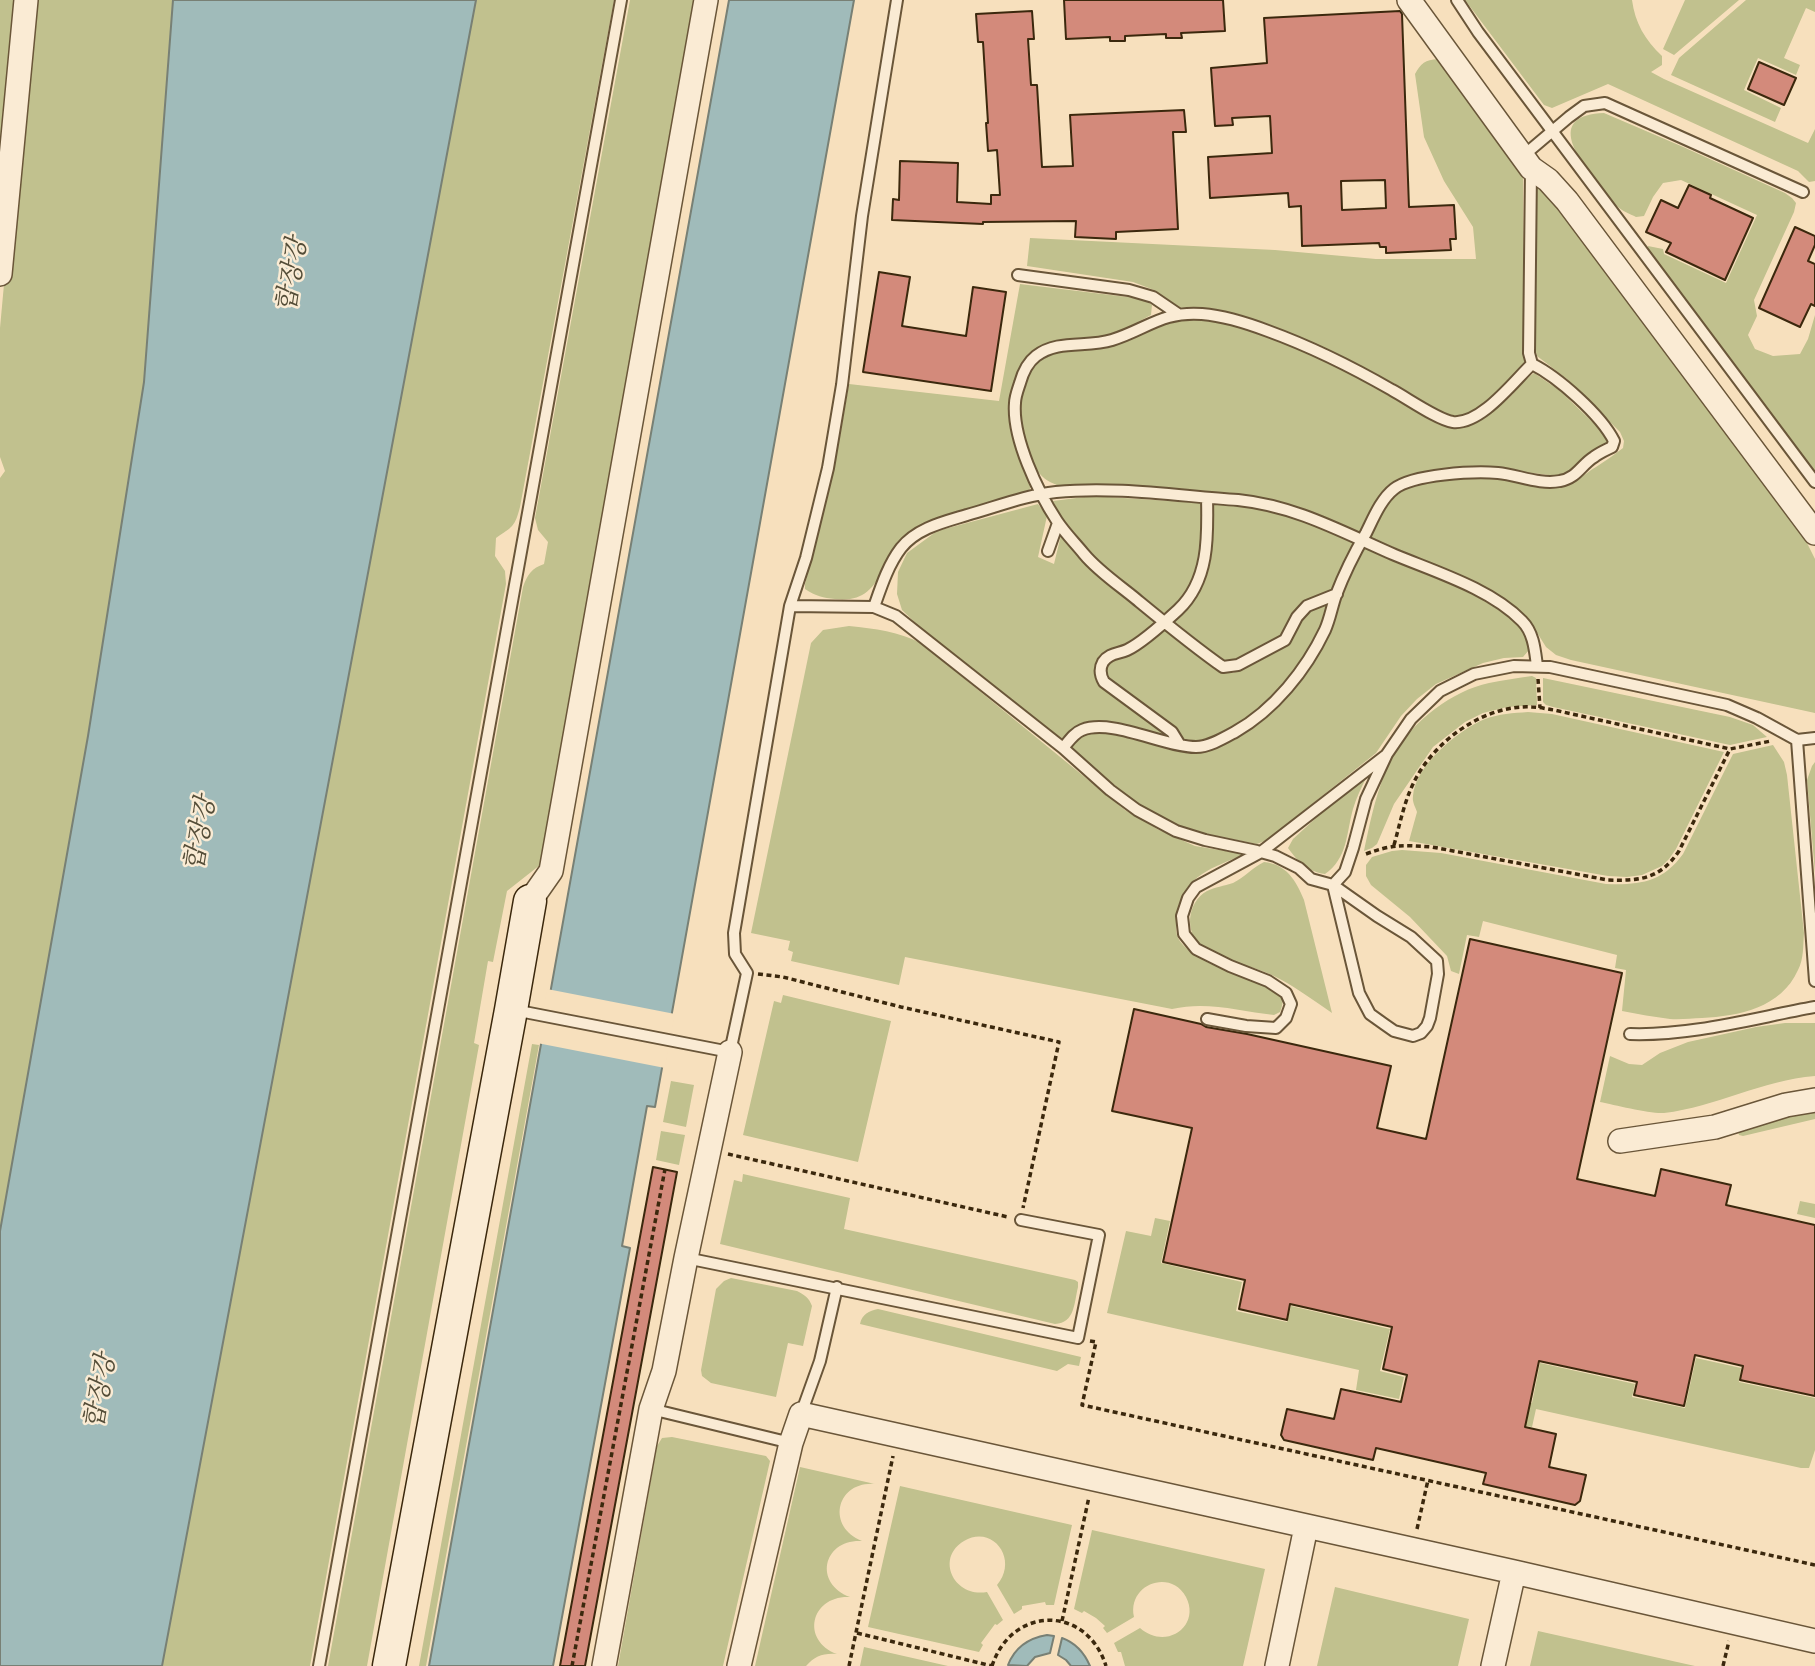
<!DOCTYPE html>
<meta charset="utf-8">
<style>
body{margin:0}
canvas{display:block;background:#f7e0bd}
</style>
<canvas width="1815" height="1666"></canvas>
<script>
const context = document.querySelector('canvas').getContext('2d');
context.lineJoin = 'round';
function paint(path, color) { context.fillStyle = color; context.fill(path, 'evenodd'); }
function strokePath(path, color, width, dash) { context.strokeStyle = color; context.lineWidth = width; context.lineCap = dash ? 'butt' : 'round'; context.setLineDash(dash || []); context.stroke(path); }
function drawText(font, color, halo, rows, align = 'center') {
  context.font = font + ' "Old Standard TT","Noto Serif KR",serif'; context.lineWidth = 5; context.setLineDash([]); context.textBaseline = 'middle'; context.strokeStyle = halo; context.fillStyle = color; for (const [text, x, y, turn = 0] of rows) {
    context.save(); context.translate(x, y); context.rotate((+turn || 0) * Math.PI / 180); context.textAlign = isNaN(turn) ? turn : align; if (halo) context.strokeText(text, 0, 0); context.fillText(text, 0, 0); context.restore();
  }
}
paint(new Path2D(`
 M0 0H21L0 217Z
 M30 0H173L144 382 88 736 0 1231V478L5 471 0 457V328Z
 M476 0H614L520 507C515 527 512 527 496 538L495 556 505 571 506 584 310 1666H162Z
 M630 0H697L540 865 507 891 493 962 488 961 474 1043 479 1045 367 1666H328L523 587C527 575 532 568 544 564L548 542 538 530 535 518Z
 M1465 0H1632C1635 23 1645 40 1662 56V65L1651 72 1664 79 1808 143 1815 129V181L1809 182 1798 171 1608 84 1552 108 1544 105Z
 M1685 0H1739L1674 55 1663 49Z
 M1746 0H1815V12L1806 8 1784 58 1800 65 1796 75 1758 58 1744 90 1781 108 1775 122 1671 75 1679 58Z
 M1438 59 1444 64 1523 172 1524 354 1525 363C1512 378 1475 419 1453 416 1448 415 1442 411 1437 409L1343 357 1302 338 1243 316 1205 309 1181 308 1154 290 1133 282 1027 266 1030 238 1275 250 1376 259H1476L1473 227 1444 181 1424 137 1415 74C1421 63 1425 60 1438 59Z
 M1604 113 1681 146 1785 193 1792 198 1796 203 1794 212 1754 300 1757 316 1748 335 1755 349 1773 356 1800 354 1808 339 1815 315V471L1648 254 1647 250 1648 246 1663 249 1664 254 1726 283 1757 215 1681 180 1663 183 1653 197 1644 216 1636 217C1630 214 1622 211 1617 206 1609 199 1603 189 1596 181 1575 155 1548 115 1604 113Z
 M1535 186 1544 190 1803 535 1815 559V713L1571 660 1556 655 1546 647 1531 623 1513 606 1473 582 1370 537C1378 523 1385 501 1399 491 1421 476 1484 477 1511 481 1527 484 1547 491 1564 486 1579 481 1584 474 1596 467 1605 461 1614 455 1623 448L1624 441 1620 432 1567 379 1537 356 1535 347Z
 M1020 284 1144 299 1152 305 1151 315 1112 336 1096 339 1069 340 1047 345 1023 363 1015 381 1010 401 1011 430 1018 455 1030 477 1031 486 1028 493C1005 499 983 506 960 512 943 517 924 521 909 532 879 553 886 605 835 599 823 598 816 596 805 589V584L834 470 849 384 999 401Z
 M1203 318 1240 325 1298 347 1466 425C1481 417 1497 410 1510 397 1518 389 1524 380 1534 373L1559 390 1604 433 1608 439 1607 444 1590 453 1570 474 1558 476 1498 469 1403 479 1360 534 1291 506 1061 486C1039 481 1032 465 1026 444 1024 438 1021 431 1020 424 1016 400 1024 365 1048 353 1065 345 1092 351 1112 346 1125 342 1138 334 1151 329 1168 321 1184 319 1203 318Z
 M1092 496 1203 503C1203 552 1204 578 1167 614L1155 609C1117 577 1073 547 1053 501Z
 M1212 503C1227 504 1242 505 1257 507 1291 512 1324 528 1355 543L1333 590 1305 603 1283 636 1238 661 1224 662 1174 621C1183 612 1193 602 1200 591 1215 565 1213 532 1212 503Z
 M1038 504 1047 516 1038 557 1054 564 1061 535 1081 559 1154 619 1156 622 1124 646 1097 674 1168 733V737L1072 730 1060 740 929 636 902 610 897 594 898 572 907 553 937 531Z
 M1364 548 1469 592 1505 613 1520 628 1529 643V650L1523 657 1504 658 1483 663 1436 684 1417 699 1401 716 1376 753 1267 840 1257 844 1207 834 1178 826 1139 806 1072 748 1074 743 1086 734 1109 732 1185 751 1198 752 1215 748 1240 734 1305 673 1322 648 1332 627 1342 595Z
 M1331 600C1326 614 1322 629 1316 642 1312 650 1305 657 1300 664 1275 698 1232 744 1187 743L1107 679C1104 671 1105 667 1110 660L1160 630 1166 629 1220 671 1228 673H1233L1279 649 1307 611Z
 M849 626C875 629 899 631 922 644L1125 810 1159 830 1195 846 1244 854C1212 869 1187 873 1177 911 1176 918 1175 932 1178 938 1189 958 1227 971 1248 978 1258 982 1274 986 1281 996 1284 1001 1282 1007 1280 1012L1274 1015C1239 1011 1207 1001 1172 1009L905 957 899 985 791 961 793 952 788 950 790 941 751 933 811 643 823 630Z
 M1532 676 1536 678 1537 705 1507 707 1483 713 1465 722 1433 747 1394 804 1377 844 1372 848 1364 851C1371 818 1378 782 1395 753 1414 720 1452 691 1489 683 1503 680 1518 678 1532 676Z
 M1543 678 1730 717 1753 725 1767 737 1730 745 1553 707 1546 705 1543 702Z
 M1528 712 1552 714 1724 752 1676 849 1669 859 1662 866 1642 875 1627 877 1608 876 1409 841 1417 812C1415 806 1412 802 1413 796 1415 766 1458 730 1485 719 1499 714 1513 713 1528 712Z
 M1773 745 1784 762 1787 775 1804 933C1803 945 1804 959 1798 970 1781 1008 1739 1016 1702 1018 1692 1018 1681 1020 1670 1019 1654 1017 1638 1014 1622 1011L1626 970 1615 968 1617 955 1483 921 1479 937 1467 935 1459 974 1451 971 1447 956 1410 917 1371 885 1366 876V865L1372 857 1392 851 1402 850 1441 853 1606 884C1639 885 1662 883 1683 854L1733 754Z
 M1815 762V873L1807 780 1812 766Z
 M1366 778C1361 788 1356 799 1353 809 1346 834 1348 858 1325 874 1307 871 1299 863 1288 848L1293 839 1339 797Z
 M1264 862C1286 864 1296 880 1304 900L1332 1013C1313 1000 1293 985 1272 975 1250 965 1223 961 1202 946 1184 933 1187 902 1207 891 1215 887 1224 886 1233 883 1244 878 1253 867 1264 862Z
 M783 995 891 1021 858 1162 743 1135 774 1001 781 1003Z
 M1785 1023H1815V1076C1762 1080 1716 1107 1664 1113 1650 1114 1615 1105 1600 1102L1610 1056 1629 1064 1642 1065 1660 1053 1688 1042 1756 1027Z
 M532 1044 539 1045 426 1666H419Z
 M671 1081 694 1085 686 1127 663 1122Z
 M1815 1110V1119L1743 1136 1739 1135 1738 1131 1740 1129Z
 M661 1131 685 1135 679 1165 656 1160Z
 M743 1174 850 1198 844 1229 1075 1280 1078 1282V1287C1074 1303 1075 1323 1055 1324L720 1244 734 1180 742 1182Z
 M1800 1201 1815 1204V1218L1797 1214Z
 M1155 1218 1170 1221 1161 1263 1242 1282 1236 1311 1287 1322 1291 1306 1390 1329 1380 1371 1404 1377 1399 1399 1356 1390 1359 1370 1107 1313 1126 1231 1151 1236Z
 M731 1278 797 1291C805 1295 809 1298 812 1306L803 1346 788 1343 776 1397 711 1383 702 1376 701 1370 716 1289 724 1281Z
 M878 1309 1081 1357 1079 1366 1068 1364 1057 1371 860 1324C862 1314 869 1311 878 1309Z
 M1696 1358 1741 1368 1739 1382 1815 1398V1450L1809 1468H1801L1536 1409 1532 1427 1504 1421 1509 1399 1532 1403 1540 1363 1635 1384 1632 1397 1685 1408Z
 M672 1437 766 1456 770 1461 723 1666H618L657 1446 662 1438Z
 M800 1467 875 1484C836 1481 826 1527 862 1541 823 1539 813 1583 850 1597 811 1595 800 1640 837 1654 823 1653 815 1656 806 1666H755Z
 M900 1486 1072 1525 1054 1605H1046L1045 1602 1022 1606V1609L1014 1614 997 1585C1019 1560 993 1524 964 1541 935 1558 954 1598 987 1592L1003 1620 997 1625 995 1624 981 1643 983 1645 979 1652 868 1627Z
 M1092 1530 1265 1569 1243 1666H1125L1121 1652H1118L1114 1643 1140 1628C1166 1651 1201 1626 1186 1597 1170 1568 1127 1585 1134 1617L1107 1633 1103 1628 1105 1626 1096 1618 1084 1611 1082 1613 1074 1609Z
 M1335 1587 1469 1619 1458 1666H1317Z
 M1538 1631 1695 1666H1530Z
 M864 1647 948 1666H860Z`), '#c1c18e');
const water = new Path2D(`
 M173 0H476L162 1666H0V1231L88 736 144 382Z
 M729 0H854L655 1107 647 1106 622 1246 630 1248 553 1666H429Z
 M1047 1635 1054 1636 1050 1653 1035 1657 1027 1666 1008 1665C1015 1647 1029 1638 1047 1635Z
 M1062 1638C1076 1643 1084 1652 1090 1666H1071L1066 1660 1058 1655Z`);
paint(water, '#a0bbba');
strokePath(water, '#788075', 2);
paint(new Path2D(`
 M547 989 675 1014 665 1068 537 1043Z`), '#f7e0bd');
const building = new Path2D(`
 M1064 0H1223L1225 31 1181 33 1182 38H1166V34L1125 36V41H1110V37L1066 39Z
 M1032 11 1034 39H1028L1031 85H1037L1042 167 1073 166 1070 115 1184 110 1186 132H1173L1178 229 1116 232V239L1075 237 1076 221 983 222V224L892 220 893 199 899 200 900 161 958 163 957 202 991 204V195H1000L997 150 988 151 986 123H988L983 42H978L976 14Z
 M1400 11 1402 14 1409 207 1454 205 1456 239H1450L1451 250 1386 253V247H1380L1379 243 1302 246 1301 206 1289 207 1288 193 1210 198 1208 157 1272 153 1270 116 1232 118 1233 125 1215 126 1211 68 1267 63 1264 18ZM1385 180 1386 208 1342 210 1341 181Z
 M1759 62 1796 78 1784 105 1748 89Z
 M1689 185 1711 195 1710 198 1753 218 1725 280 1666 252 1671 243 1646 232 1661 200 1678 208Z
 M1795 227 1815 236V245L1808 261 1815 264V306L1811 304 1800 327 1759 308Z
 M879 272 910 277 902 326 966 336 973 287 1006 292 991 391 863 372Z
 M1470 939 1622 973 1577 1179 1655 1196 1661 1169 1731 1185 1726 1205 1815 1225V1396L1740 1380 1743 1366 1695 1355 1684 1406 1634 1395 1637 1382 1539 1361 1525 1427 1556 1434 1549 1467 1586 1475 1580 1501 1575 1505 1483 1484 1486 1473 1376 1448 1373 1460 1284 1440 1281 1435 1287 1409 1334 1419 1341 1389 1401 1402 1407 1375 1383 1369 1392 1327 1290 1304 1287 1320 1239 1309 1245 1280 1163 1262 1192 1128 1112 1111 1134 1009 1201 1024 1206 1027 1247 1034 1391 1066 1377 1128 1426 1139Z
 M653 1167 677 1172 585 1666H560Z`);
paint(building, '#d38a7b');
strokePath(building, '#3b280d', 2);
const lane = new Path2D(`
 M1457 0 1478 32 1815 482
 M1523 156 1569 117 1584 106 1605 103 1803 192
 M1531 170 1529 353 1532 364
 M1018 275 1129 290 1153 297 1178 314
 M1048 551 1058 523
 M790 606 806 558 828 468 842 385 862 216 897 0
 M874 607C881 587 888 565 901 548 917 528 944 522 967 515 996 507 1026 495 1056 492 1116 486 1178 496 1238 500 1296 506 1342 532 1395 555 1436 572 1491 589 1522 621 1534 633 1535 651 1537 666
 M1797 740 1815 981
 M1180 745 1172 732 1104 682C1100 675 1099 669 1103 662 1109 653 1118 654 1127 650 1142 643 1165 622 1178 610 1209 581 1208 537 1207 498
 M1063 748C1069 741 1074 733 1082 730 1112 718 1164 747 1196 747 1209 747 1224 738 1235 732 1274 710 1306 670 1325 630 1330 619 1332 606 1336 595 1344 574 1355 552 1366 533 1373 519 1381 499 1394 489 1413 474 1474 471 1498 473 1518 475 1540 485 1560 481 1577 478 1581 465 1594 457 1599 453 1606 450 1612 447L1614 441C1601 415 1558 377 1532 364 1514 381 1481 425 1453 422 1438 420 1407 398 1392 390 1352 367 1312 347 1268 331 1247 323 1225 316 1202 314 1162 311 1147 329 1112 340 1087 348 1058 339 1036 356 1027 363 1023 372 1020 383 1018 389 1015 397 1015 403 1012 438 1038 492 1057 521 1065 533 1075 543 1084 554 1098 571 1119 585 1136 599 1164 622 1193 646 1223 667L1238 665 1285 640 1297 617 1307 606 1337 594
 M1333 885 1377 916 1411 937 1437 961 1438 974 1430 1018 1427 1026 1421 1033 1413 1036 1394 1031 1384 1024 1370 1014 1359 993Z
 M514 1010 730 1052 747 973 735 954 734 933 790 606 874 607 896 616 1063 748 1110 790 1137 810 1176 831 1205 840 1257 851 1275 856 1299 868 1311 879 1333 885 1345 872 1353 848 1366 799 1387 754 1411 719 1440 691 1474 674 1514 666 1550 667 1727 705 1757 718 1797 740 1815 738
 M1207 1019 1246 1026 1276 1028 1286 1018 1291 1004 1286 993 1268 981 1230 966 1196 949 1184 934 1182 916 1188 898 1196 887 1261 852 1385 756
 M1630 1034C1692 1036 1754 1018 1815 1007
 M686 1258 1078 1338 1099 1235 1021 1220
 M651 1409 791 1443
 M801 1414 820 1361 837 1287
 M319 1666 621 0`);
const street = new Path2D(`
 M1409 0 1531 168 1548 180 1567 201 1815 533
 M0 274 26 0
 M530 901 551 871 706 0
 M1620 1141 1715 1127 1786 1105 1815 1100
 M604 1666 651 1409 664 1371 686 1258 730 1052
 M739 1666 791 1443 801 1414 1514 1572 1815 1641
 M1277 1666 1306 1527
 M1493 1666 1514 1572`);
const secondary = new Path2D(`
 M389 1666 511 1010 530 901`);
strokePath(lane, '#6a5639', 14);
strokePath(street, '#6a5639', 26);
strokePath(secondary, '#3b280d', 35);
strokePath(new Path2D(`
 M1538 679 1540 708
 M1394 845C1400 824 1404 802 1414 782 1434 741 1485 704 1532 707 1539 707 1547 709 1554 710L1730 749 1771 741
 M1366 854C1393 844 1403 845 1432 847L1608 880C1640 881 1660 879 1679 851L1730 749
 M758 974 783 977 901 1007 1059 1042 1023 1208
 M728 1154 1008 1217
 M1090 1341 1096 1342 1082 1405 1815 1565
 M1417 1529 1428 1480
 M1062 1621 1089 1497
 M857 1633 992 1666
 M572 1666 665 1169
 M849 1666 893 1456
 M992 1666C1012 1605 1087 1605 1106 1666
 M1723 1666 1729 1641`), '#3b280d', 3.5, [5, 3.5]);
strokePath(lane, '#faebd4', 10);
strokePath(street, '#faebd4', 23);
strokePath(secondary, '#faebd4', 32);
drawText('italic 26px', '#544d38', '#faebd4', [
 ["합장강",293,275,-81],
 ["합장강",201,834,-80],
 ["합장강",101,1392,-80]
]);
</script>
